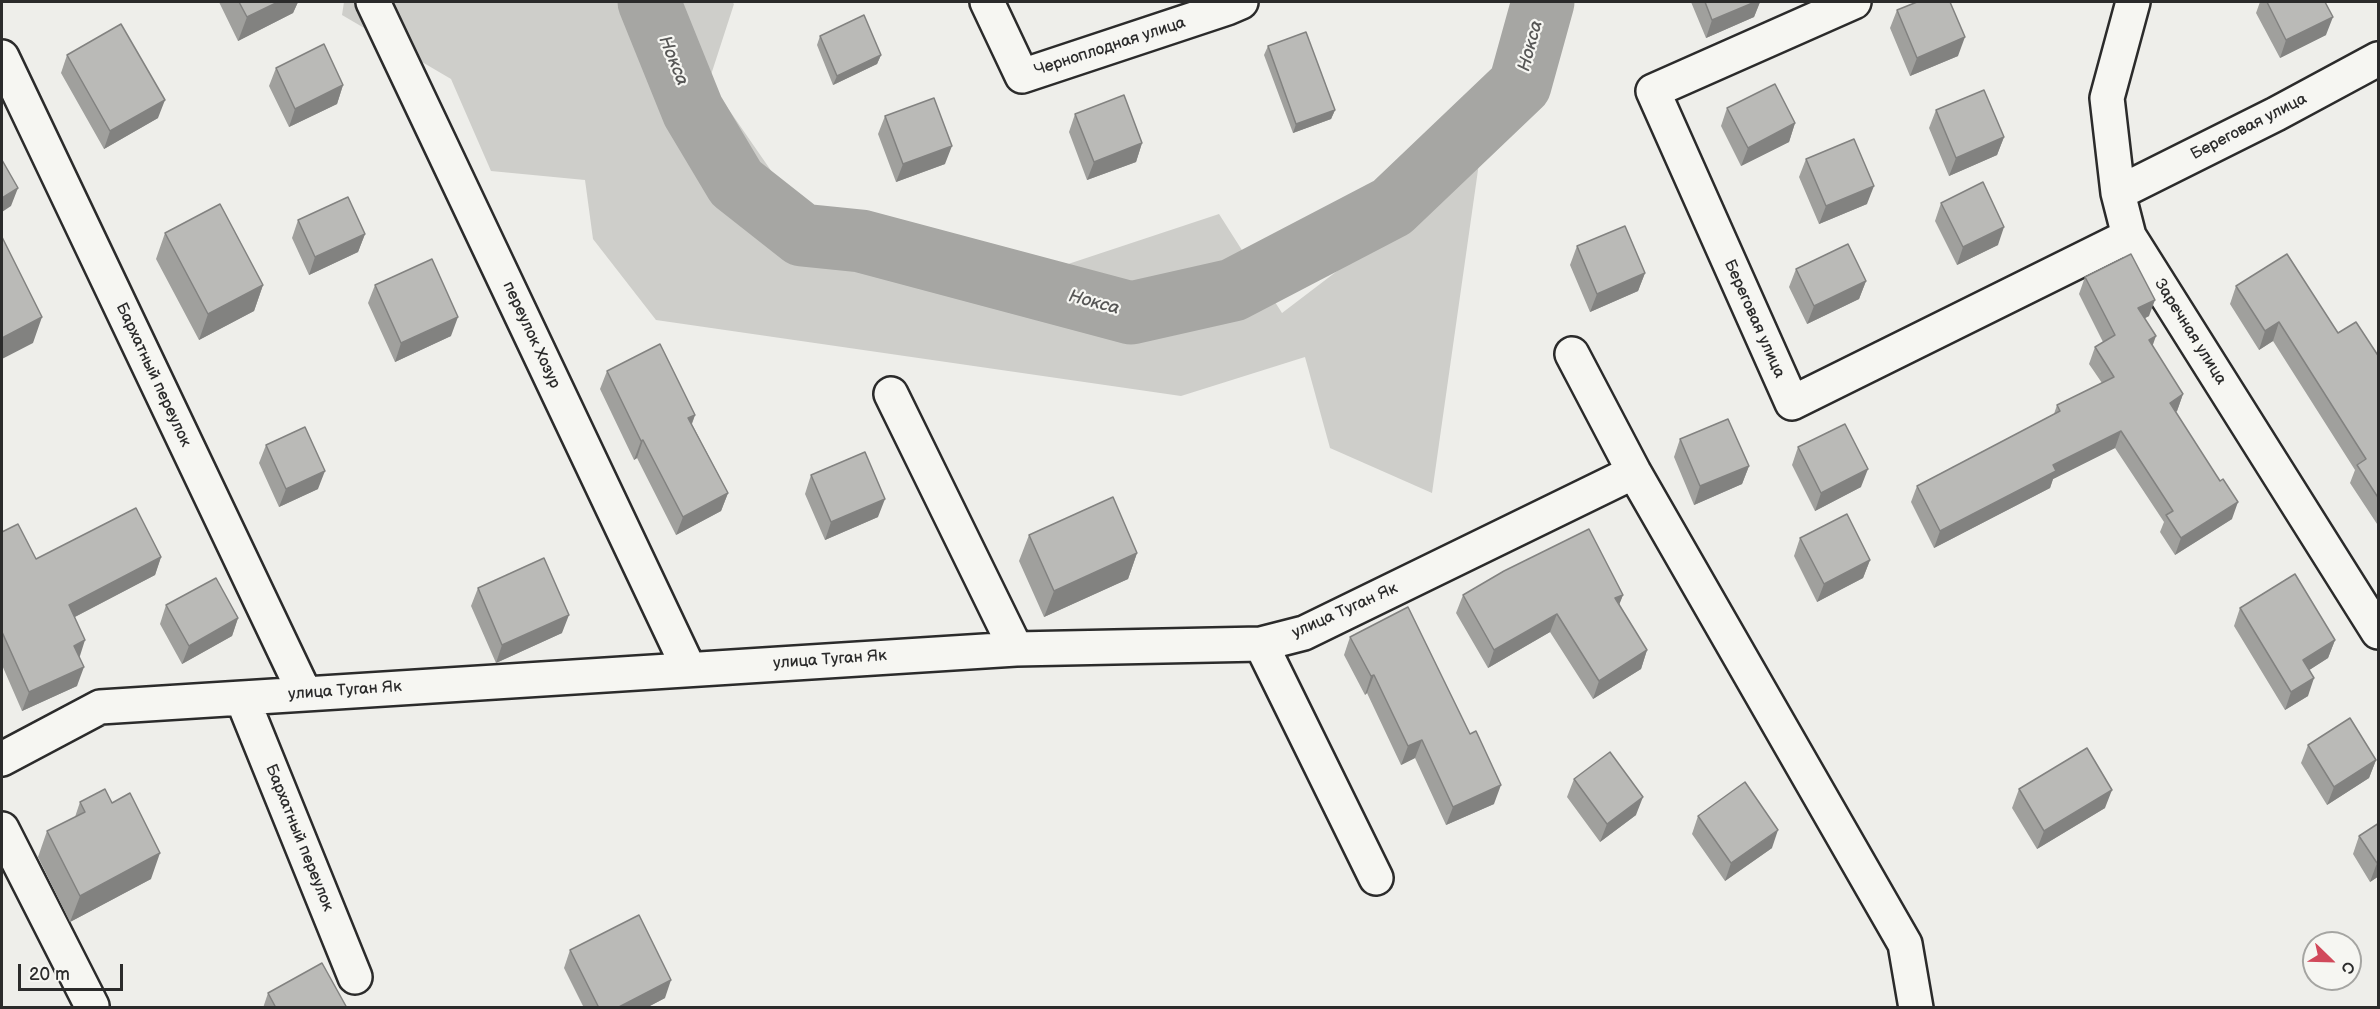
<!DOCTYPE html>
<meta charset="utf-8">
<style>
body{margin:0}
#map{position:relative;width:2380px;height:1009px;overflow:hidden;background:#eeeeea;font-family:"Balsamiq Sans",sans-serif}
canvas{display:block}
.frame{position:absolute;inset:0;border:3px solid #2b2b2b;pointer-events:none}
.north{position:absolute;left:2302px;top:931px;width:60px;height:60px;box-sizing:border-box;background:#f6f6f2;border:2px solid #a5a5a2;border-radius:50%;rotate:113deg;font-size:16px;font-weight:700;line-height:24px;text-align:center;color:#2b2b2b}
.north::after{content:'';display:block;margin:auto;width:21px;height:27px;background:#d1495b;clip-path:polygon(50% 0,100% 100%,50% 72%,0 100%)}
.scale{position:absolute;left:18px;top:964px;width:105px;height:27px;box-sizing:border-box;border:3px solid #2b2b2b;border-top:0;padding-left:8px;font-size:18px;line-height:21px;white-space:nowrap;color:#2b2b2b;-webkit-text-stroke:4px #f6f6f2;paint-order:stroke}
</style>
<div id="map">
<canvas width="2380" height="1009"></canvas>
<div class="frame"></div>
<div class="north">С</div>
<div class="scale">20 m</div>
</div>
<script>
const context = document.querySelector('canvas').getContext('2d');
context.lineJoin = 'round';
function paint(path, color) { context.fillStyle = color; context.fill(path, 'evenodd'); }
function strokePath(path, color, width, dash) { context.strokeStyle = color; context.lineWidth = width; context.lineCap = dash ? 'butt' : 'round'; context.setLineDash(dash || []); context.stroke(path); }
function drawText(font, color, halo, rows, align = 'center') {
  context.font = font + ' "Balsamiq Sans",sans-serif'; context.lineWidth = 4.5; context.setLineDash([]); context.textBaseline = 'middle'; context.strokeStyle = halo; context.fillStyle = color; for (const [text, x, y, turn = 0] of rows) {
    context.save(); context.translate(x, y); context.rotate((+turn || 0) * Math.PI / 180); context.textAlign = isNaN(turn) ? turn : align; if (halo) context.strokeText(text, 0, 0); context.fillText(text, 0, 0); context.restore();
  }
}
paint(new Path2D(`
 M344 2H732L734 4 709 81 790 198 1041 273 1219 214 1282 313 1479 163 1432 493 1330 448 1305 357 1181 396 656 320 593 239 585 180 491 171 451 79 342 15Z`), '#cececa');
strokePath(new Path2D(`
 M649 2 693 111 736 183 802 235 861 241 1131 313 1233 290 1392 207 1520 85 1543 2`), '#a6a6a3', 63);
const minor = new Path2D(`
 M373 2 689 669
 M987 2 1022 76 1227 8 1241 2
 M1854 2 1653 91 1792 403 2129 236
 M2133 2 2107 98 2118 193 2129 236 2378 632
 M2 57 305 694
 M2118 193 2276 114 2378 59
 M1572 354 1634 472 1905 944 1916 1008
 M891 394 1016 649
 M1261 644 1376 878
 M242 698 355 977
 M2 759 100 707 1016 649 1261 644 1304 633 1634 472
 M2 829 92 1006`);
strokePath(minor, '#2b2b2b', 38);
strokePath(minor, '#f6f6f2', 33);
paint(new Path2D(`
 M219 2H298L293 13 238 41Z
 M1691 2H1760L1754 17 1706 38Z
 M2260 2H2325L2326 35 2280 58 2256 13Z
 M1897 10 1958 56 1910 76 1890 28Z
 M820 36 881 55 877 64 833 85 817 45Z
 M1268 46 1335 110 1331 119 1293 133 1264 55Z
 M67 55 158 118 104 149 61 73Z
 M276 68 343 85 337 104 289 127 269 86Z
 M1727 108 1795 123 1789 142 1741 166 1721 126Z
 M1936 110 2004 137 1997 155 1949 176 1929 128Z
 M1075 114 1142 143 1136 162 1087 180 1069 132Z
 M885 116 945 164 896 182 878 134Z
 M1806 159 1867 204 1819 224 1799 177Z
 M1941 203 1998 245 1957 265 1935 221Z
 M298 220 365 234 358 252 309 275 292 238Z
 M165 233 263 285 254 311 199 340 156 259Z
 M1577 246 1645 273 1638 291 1590 312 1570 265Z
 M1796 269 1866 281 1859 299 1807 324 1789 287Z
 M2085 277 2149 316 2145 318 2152 346 2183 394 2177 411 2176 412 2232 519 2175 555 2160 532 2164 522 2115 448 2053 479 2050 488 1934 548 1911 502 1917 486 2054 414 2057 405 2102 383 2089 364 2095 347 2103 342 2079 294Z
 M375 285 451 336 395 362 368 303Z
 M2236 286 2338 333 2379 357V527L2350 483 2355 470 2273 341 2259 350 2230 304Z
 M607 371 695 415 692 424 728 493 721 511 676 535 637 458 634 460 600 389Z
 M1680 439 1749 466 1742 484 1694 505 1674 457Z
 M266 445 318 489 279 507 259 463Z
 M1798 447 1861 487 1815 511 1792 465Z
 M811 475 878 517 825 540 805 494Z
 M2 532 36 559 161 557 155 575 75 617 79 658 77 686 22 711 2 665Z
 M1029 535 1137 553 1128 579 1044 617 1019 561Z
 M1800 538 1870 560 1863 578 1817 602 1794 556Z
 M478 588 562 633 496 663 471 606Z
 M1463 595H1623L1619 604 1647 650 1641 669 1593 699 1550 632 1488 668 1456 613Z
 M166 605 238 618 232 636 182 664 160 624Z
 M2240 608 2335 640 2328 658 2309 670 2308 696 2285 710 2234 626Z
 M1350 637 1494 804 1446 825 1415 758 1401 765 1367 693 1365 695 1344 655Z
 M2308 745 2376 760 2369 778 2327 805 2301 763Z
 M1574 779 1636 815 1600 842 1567 797Z
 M2019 789 2105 808 2037 849 2012 808Z
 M80 802 112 803 151 879 70 922 38 857 47 831 75 817Z
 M1698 816 1772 848 1725 881 1692 834Z
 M2379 823V876L2370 882 2353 854 2359 836Z
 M570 950 665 998 646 1008H584L564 968Z
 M268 993 347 1008H263Z`), '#a0a09d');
paint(new Path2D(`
 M278 2H298L293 13 238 41 247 17Z
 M1755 2H1760L1754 17 1706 38 1712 20Z
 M2333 17 2326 35 2280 58 2286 40Z
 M1965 37 1958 56 1910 76 1917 58Z
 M881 55 877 64 833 85 837 76Z
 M343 85 337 104 289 127 295 109Z
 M165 100 158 118 104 149 110 131Z
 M1335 110 1331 119 1293 133 1296 124Z
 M1795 123 1789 142 1741 166 1748 148Z
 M2004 137 1997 155 1949 176 1956 158Z
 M1142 143 1136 162 1087 180 1094 162Z
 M952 146 945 164 896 182 903 164Z
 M1874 186 1867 204 1819 224 1826 206Z
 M18 188 11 206 2 212V198Z
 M2004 227 1998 245 1957 265 1963 247Z
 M365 234 358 252 309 275 315 257Z
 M1645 273 1638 291 1590 312 1597 294Z
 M1866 281 1859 299 1807 324 1814 306Z
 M263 285 254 311 199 340 208 314Z
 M2155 300 2149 316 2132 325 2138 308Z
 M42 317 33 343 2 359V338Z
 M458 317 451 336 395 362 401 343Z
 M2279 322 2273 341 2259 350 2265 331Z
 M2156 336 2150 353 2149 340Z
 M2183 394 2177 411 2163 420 2170 403Z
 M695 415 688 433V418Z
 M2121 431 2115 448 2053 479 2050 488 1934 548 1940 531 2053 465Z
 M643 440 637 458 634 460 641 441Z
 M1749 466 1742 484 1694 505 1700 486Z
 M1868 469 1861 487 1815 511 1821 493Z
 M325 471 318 489 279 507 286 489Z
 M728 493 721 511 676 535 683 517Z
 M885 499 878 517 825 540 831 522Z
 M2238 502 2232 519 2175 555 2181 538Z
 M1137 553 1128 579 1044 617 1054 591Z
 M161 557 155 575 63 623 69 605Z
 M1870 560 1863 578 1817 602 1824 584Z
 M1623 595 1616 613 1615 598Z
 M1557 614 1550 632 1488 668 1494 650Z
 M569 615 562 633 496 663 502 645Z
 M238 618 232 636 182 664 189 646Z
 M85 640 79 659 74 646Z
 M2335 640 2328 658 2297 678 2303 660Z
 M1647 650 1641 669 1593 699 1599 681Z
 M84 667 77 686 22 711 29 692Z
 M1374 675 1367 693 1365 695 1371 676Z
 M2314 678 2308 696 2285 710 2291 692Z
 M1422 740 1415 758 1401 765 1408 746Z
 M2376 760 2369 778 2327 805 2334 787Z
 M1501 785 1494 804 1446 825 1453 807Z
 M2112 790 2105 808 2037 849 2044 831Z
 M1643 797 1636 815 1600 842 1607 824Z
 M1778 830 1772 848 1725 881 1731 863Z
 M160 853 151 879 70 922 80 896Z
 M2379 862V876L2370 882 2377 863Z
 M671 980 665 998 646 1008H617Z`), '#828280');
const building = new Path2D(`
 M239 2H278L247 17Z
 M1705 2H1755L1712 20Z
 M1917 2H1950L1965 37 1917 58 1897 10Z
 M2267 2H2325L2333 17 2286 40Z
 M864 15 881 55 837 76 820 36Z
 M121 24 165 100 110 131 67 55Z
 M1306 32 1335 110 1296 124 1268 46Z
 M324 44 343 85 295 109 276 68Z
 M1775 84 1795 123 1748 148 1727 108Z
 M1984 90 2004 137 1956 158 1936 110Z
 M1124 95 1142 143 1094 162 1075 114Z
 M934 98 952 146 903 164 885 116Z
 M1854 139 1874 186 1826 206 1806 159Z
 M2 160 18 188 2 198Z
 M1983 182 2004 227 1963 247 1941 203Z
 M348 197 365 234 315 257 298 220Z
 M220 204 263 285 208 314 165 233Z
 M1625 226 1645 273 1597 294 1577 246Z
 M2 237 42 317 2 338Z
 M1848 244 1866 281 1814 306 1796 269Z
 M2131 254 2155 300 2138 308 2156 336 2149 340 2183 394 2170 403 2220 481 2223 479 2238 502 2181 538 2166 515 2173 511 2121 431 2053 465 2056 471 1940 531 1917 486 2060 411 2057 405 2114 377 2095 347 2115 335 2085 277Z
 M2287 254 2338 333 2356 322 2379 357V499L2357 465 2366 459 2279 322 2265 331 2236 286Z
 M432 259 458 317 401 343 375 285Z
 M660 344 695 415 688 418 728 493 683 517 643 440 641 441 607 371Z
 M1728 419 1749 466 1700 486 1680 439Z
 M1845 424 1868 469 1821 493 1798 447Z
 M305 427 325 471 286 489 266 445Z
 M865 452 885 499 831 522 811 475Z
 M1113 497 1137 553 1054 591 1029 535Z
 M136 508 161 557 69 605 85 640 74 646 84 667 29 692 2 632V532L18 524 36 559Z
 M1847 514 1870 560 1824 584 1800 538Z
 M1589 529 1623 595 1615 598 1647 650 1599 681 1557 614 1494 650 1463 595 1504 571Z
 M544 558 569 615 502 645 478 588Z
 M2295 574 2335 640 2303 660 2314 678 2291 692 2240 608Z
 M216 578 238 618 189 646 166 605Z
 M1408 607 1470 734 1476 731 1501 785 1453 807 1422 740 1408 746 1374 675 1371 676 1350 637Z
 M2350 718 2376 760 2334 787 2308 745Z
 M2087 748 2112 790 2044 831 2019 789Z
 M1610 752 1643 797 1607 824 1574 779Z
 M1745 782 1778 830 1731 863 1698 816Z
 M105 789 112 803 130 793 160 853 80 896 47 831 85 812 80 802Z
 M2379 823V862L2377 863 2359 836Z
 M639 915 671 980 617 1008H599L570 950Z
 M322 963 347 1008H276L268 993Z`);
paint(building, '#babab7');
strokePath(building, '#828280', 1.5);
drawText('16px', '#2b2b2b', '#f6f6f2', [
 ["Черноплодная улица",1110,47,-18],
 ["Береговая улица",2249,127,-27],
 ["Береговая улица",1754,319,66],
 ["Заречная улица",2190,332,58],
 ["переулок Хозур",531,335,65],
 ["Бархатный переулок",153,375,65],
 ["улица Туган Як",1345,611,-24],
 ["улица Туган Як",830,660,-4],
 ["улица Туган Як",345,691,-4],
 ["Бархатный переулок",299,838,68]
]);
drawText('italic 18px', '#565655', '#f6f6f2', [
 ["Нокса",1531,46,-75],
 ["Нокса",673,61,68],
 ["Нокса",1094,303,15]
]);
</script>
